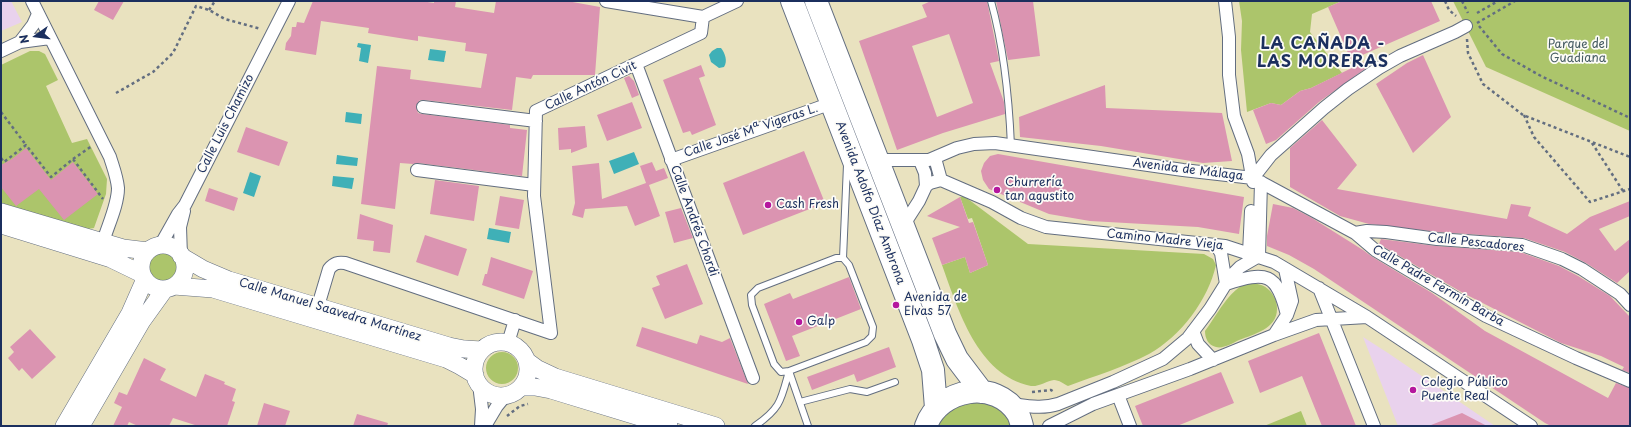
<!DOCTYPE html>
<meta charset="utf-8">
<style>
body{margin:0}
#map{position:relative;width:1631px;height:427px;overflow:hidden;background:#e9e2bf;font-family:"Playpen Sans",sans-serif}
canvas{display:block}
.frame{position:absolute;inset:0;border:2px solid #1b2f5e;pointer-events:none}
.north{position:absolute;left:16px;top:16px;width:40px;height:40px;-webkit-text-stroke:3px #fdfcf7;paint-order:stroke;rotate:256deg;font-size:11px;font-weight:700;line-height:16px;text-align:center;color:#1b2f5e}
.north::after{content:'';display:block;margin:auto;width:14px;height:18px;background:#1b2f5e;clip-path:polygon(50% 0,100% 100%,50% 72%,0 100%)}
</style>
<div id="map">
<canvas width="1631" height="427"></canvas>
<div class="frame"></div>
<div class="north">N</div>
</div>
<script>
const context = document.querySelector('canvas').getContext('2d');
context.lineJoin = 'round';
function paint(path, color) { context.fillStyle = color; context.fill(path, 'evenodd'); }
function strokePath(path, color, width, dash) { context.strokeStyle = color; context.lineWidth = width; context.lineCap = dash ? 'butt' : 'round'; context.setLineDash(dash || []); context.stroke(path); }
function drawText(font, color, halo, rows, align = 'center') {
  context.font = font + ' "Playpen Sans",sans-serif'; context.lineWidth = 3.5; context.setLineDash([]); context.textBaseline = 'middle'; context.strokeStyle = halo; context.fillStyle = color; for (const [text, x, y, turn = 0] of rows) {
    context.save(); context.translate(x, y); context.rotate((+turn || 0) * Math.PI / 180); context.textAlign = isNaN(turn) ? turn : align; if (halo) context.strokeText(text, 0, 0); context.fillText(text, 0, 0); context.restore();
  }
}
paint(new Path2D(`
 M1 1H11L22 22 1 31Z
 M1363 337 1388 353 1495 426H1398Z`), '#e9d2ed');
paint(new Path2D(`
 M1239 1H1342L1312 14 1310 32 1342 73 1311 88 1300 91 1281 105 1271 103 1247 112 1241 50 1242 21Z
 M1453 1H1630V131L1486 67Z
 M30 51H39L45 54 58 80 46 86 72 143 87 139 107 179 106 194 94 228 88 229 1 203V65Z
 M964 196 1028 244 1204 254 1213 259 1216 265C1208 300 1181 336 1149 354 1124 367 1095 376 1068 386 1064 384 1059 380 1054 380 1047 381 1038 387 1031 386 977 375 958 309 942 265L965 257 970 273 988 265 972 218 968 219 960 197Z
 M147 267a16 16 0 1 1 32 0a16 16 0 1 1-32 0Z
 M1247 283C1258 283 1267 285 1273 295 1276 299 1277 304 1277 309 1277 329 1254 334 1239 340 1233 343 1223 349 1216 347 1208 345 1205 338 1205 331 1217 315 1229 290 1247 283Z
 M486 368a16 16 0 1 1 32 0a16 16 0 1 1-32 0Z
 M981 400 1001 409 1015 426H935L953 406Z
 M1301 411 1307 426H1264Z`), '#acc56b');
paint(new Path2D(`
 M358 43 371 45 368 63 359 61 361 48 357 47Z
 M717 48H721C725 53 728 61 724 67L719 68 711 62 709 55 712 51Z
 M430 49 446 51 444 62 428 60Z
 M346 112 362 114 361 124 345 122Z
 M634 152 639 164 614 174 609 161Z
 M337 155 358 158 357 166 336 164Z
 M250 172 261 176 254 197 243 193Z
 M333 176 354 178 352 189 332 186Z
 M489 228 511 232 509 243 487 239Z`), '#3fb0b7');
paint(new Path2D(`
 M99 1H124L113 20 94 10Z
 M313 1H421L434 3V1H456L455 7 494 13 496 1H567L600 7 595 75H533L531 79 516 77 512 110 424 100H420L416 106 418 113 422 114 510 125V128L527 130 522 176 418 163 413 164 400 163 395 209 361 204 377 66 411 70 410 79 481 88 487 54 465 51 466 43 418 36V41L368 33 369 28 321 21 316 55 285 50 286 43 291 36 292 27H296L297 22 304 23Z
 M931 1H987L999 61 990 63 1004 102 1005 114 943 133 897 150 859 41 927 17 922 5ZM949 34 973 103 937 117 912 46Z
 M996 1H1033L1040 56 1008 60Z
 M1342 1H1431L1440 21 1351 60 1328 7Z
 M1423 55 1451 117 1413 153 1376 84 1407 63Z
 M1366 61 1369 66 1319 102 1276 140 1266 144 1253 110 1271 103 1281 105 1300 91 1311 88Z
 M701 65 705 76 699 78 716 125 692 135 690 131 683 133 663 80Z
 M629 76 634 81 639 95 632 98 624 78Z
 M1105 85 1106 108 1222 113 1232 161 1203 163 1101 146 1020 137 1019 117Z
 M632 102 642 128 607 141 597 115Z
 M1322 120 1357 165 1337 189 1507 219 1511 204 1531 207 1528 216 1567 234 1590 217 1630 201V216L1599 229 1615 251 1630 239V271L1617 283 1586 263 1565 252 1524 238 1438 232 1369 224 1340 216 1290 187V148Z
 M585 126 587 147 571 153V149L559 150 558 128Z
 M246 127 288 142 279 166 237 152Z
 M26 148 51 180 73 162 98 194 64 220 39 189 16 206 1 187V165L12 159Z
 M804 151 825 203 743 235 723 183Z
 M998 154 1244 197 1239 234 1198 227 1090 221 1049 214 989 189 983 180 981 171 984 163 990 156Z
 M652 162 656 171 664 168 668 178 649 185 660 216 635 226 627 206 585 209 583 218 572 215 575 203 572 166 599 163 602 199 646 183 640 166Z
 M435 180 479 186 474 221 430 214Z
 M209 188 238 198 234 211 205 201Z
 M500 196 524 200 519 229 495 225Z
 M960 197 969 223 973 222 988 265 970 273 965 257 942 265 932 238 960 227 927 216Z
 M1273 204 1293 208 1312 218 1363 250 1371 256 1432 293 1485 331 1608 398 1616 383 1630 388V426H1551L1545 423 1314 269 1289 255 1267 246V236Z
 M681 208 693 238 674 243 665 212Z
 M360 214 393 225 390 253 373 251 374 241 357 239Z
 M425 235 467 249 458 276 416 262Z
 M1381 239 1436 246 1520 252 1559 266 1578 276 1610 296 1630 317V373L1622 370 1624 367 1601 356 1561 343 1463 293 1379 244Z
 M491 257 533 271 524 299 482 285 485 274H487Z
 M687 264 703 304 665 319 652 288 660 285 656 276Z
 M849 277 861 309 792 336 800 356 786 361 764 304 790 293 793 299Z
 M642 327 697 344 700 335 722 342 730 338 748 384 636 346Z
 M30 329 56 357 32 379 22 368 19 371 8 358 14 352 10 347Z
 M1319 333 1356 426H1322L1302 376 1260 393 1248 361Z
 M889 347 896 367 857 382 854 374 812 390 807 377Z
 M144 358 166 369 160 380 196 397 205 374 225 382 224 384 236 389 232 401 235 402 227 426H198L173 418 169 426H138L129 422 127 426H113L122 407 114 403 119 392 127 395Z
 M1221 372 1234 403 1177 426H1143L1135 406Z
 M264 403 290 411 285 426H257Z
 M1462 413 1487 426H1431V425Z
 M357 414 388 423 387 426H353Z`), '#db94b1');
const lane = new Path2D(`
 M991 1C1004 48 1009 97 1011 146
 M843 258H836L758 288 751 295 752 305 774 364 781 372 789 371 866 342 872 336 873 327 849 265 843 258 847 165
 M789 371 808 426
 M800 402 850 389 867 392 895 382
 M755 426C781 408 781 400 789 371`);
const street = new Path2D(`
 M32 1 110 157C113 167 117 177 118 188 118 205 108 225 103 242
 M606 1 703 17
 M1225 1 1229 37V75L1234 116 1248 154 1253 182
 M703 17 737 1
 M20 42 33 25 38 14
 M1 51 20 42 50 38
 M636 64 753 378
 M423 107 536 121
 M935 158 941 180
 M671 160 832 103
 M877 160H929L957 148 974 144 995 143 1183 170 1253 178 1271 155 1324 108 1348 89 1379 68 1400 56 1455 32 1466 26
 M920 161 925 173 926 186
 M417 170 534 185
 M1253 178 1355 233 1375 250 1486 316 1576 358 1630 381
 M903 226 919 201 926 186 930 183 941 180 992 202 1021 218 1046 227 1225 246 1274 262 1367 317 1531 426
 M1355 233 1367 231 1386 232 1437 239 1522 245 1562 259 1582 269 1620 294 1630 305
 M1216 245 1221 253 1226 284C1266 271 1277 272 1287 315
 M160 246 178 214 185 205 289 1
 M1249 253 1251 211
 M181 256 180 227 184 211
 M1319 288 1374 426
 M318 306 329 269C334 263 338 262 345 263L551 333 534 196 536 111 701 33 703 17
 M1193 331 1198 344 1213 360
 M1274 335 1287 315 1292 301 1285 269
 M508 343 515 320
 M479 384 482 409 481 426
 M1118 395 1130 426
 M1011 404C1027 406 1043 409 1058 404L1113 382 1163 359 1188 338 1210 309 1230 277 1240 267 1259 256 1261 182
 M485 426 497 406 506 395
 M1049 426 1093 404 1190 369 1274 335 1316 320 1367 317`);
const secondary = new Path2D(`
 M1 212 123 248 148 251
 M1 225 111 259 142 274
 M141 267a22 22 0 1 1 44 0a22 22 0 1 1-44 0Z
 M181 256 203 269 229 280 449 346 464 349 482 350
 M174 286 213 289 446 359 460 366 475 375
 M474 369a27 27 0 1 1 54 0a27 27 0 1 1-54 0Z
 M527 361 538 369 555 377 716 426
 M521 387H535L551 390 669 426
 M64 426 130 313 145 279
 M81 426 142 321 165 289`);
const highway = new Path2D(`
 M792 1 923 340 933 370 936 408
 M816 1 945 334 957 359 982 392
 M926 426C939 388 996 378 1018 414 1020 418 1021 422 1022 426`);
strokePath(lane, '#636e80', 8);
strokePath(street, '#636e80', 14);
strokePath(secondary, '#636e80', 18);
strokePath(highway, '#636e80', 24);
strokePath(new Path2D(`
 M1445 1 1449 10 1456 16
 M1462 1 1468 13
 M209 10 215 1
 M1477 13 1498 1
 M1477 23 1515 1
 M1479 26 1502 54 1541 76 1630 118
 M1467 39 1468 53 1483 84 1523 115 1630 157
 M116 93 153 72 173 53 196 6 209 10 225 19 261 29
 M1 112 26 145
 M1524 115 1534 137 1590 202 1630 189
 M1592 143 1623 191
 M1 158 4 162 26 145 51 177 73 159 103 199
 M73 159 92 146
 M1032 392 1051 390 1054 392
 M507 416 520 406 528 404`), '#636e80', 2.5, [3, 3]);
strokePath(lane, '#fff', 6);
strokePath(street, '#fff', 12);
strokePath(secondary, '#fff', 17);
strokePath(highway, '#fff', 22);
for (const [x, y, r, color] of [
 [997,190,4,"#b5179e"],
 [768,205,4,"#b5179e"],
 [896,305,4,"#b5179e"],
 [799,322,4,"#b5179e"],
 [1413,390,4,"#b5179e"]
]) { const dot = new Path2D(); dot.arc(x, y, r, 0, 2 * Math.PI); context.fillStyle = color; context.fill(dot); strokePath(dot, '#fdfcf7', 1.5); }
drawText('12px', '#465c62', '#fdfcf7', [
 ["Parque del",1578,45],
 ["Guadiana",1578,59]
]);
drawText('12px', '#1b2f5e', '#fdfcf7', [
 ["Calle Antón Civit",591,86,-25],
 ["Calle Luis Chamizo",226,124,-63],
 ["Calle José Mª Vigeras L.",751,131,-19],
 ["Avenida de Málaga",1188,170,7],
 ["Avenida Adolfo Díaz Ambrona",870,203,69],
 ["Calle Andrés Chordi",694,221,70],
 ["Camino Madre Vieja",1165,240,6],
 ["Calle Pescadores",1476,243,6],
 ["Calle Padre Fermín Barba",1438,286,30],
 ["Calle Manuel Saavedra Martínez",330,310,17]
]);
drawText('12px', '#1b2f5e', '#fdfcf7', [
 ["Churrería",1005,183],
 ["tan agustito",1005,197],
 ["Cash Fresh",776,205],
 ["Avenida de",904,298],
 ["Elvas 57",904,312],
 ["Galp",807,322],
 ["Colegio Público",1421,383],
 ["Puente Real",1421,397]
], 'left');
context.letterSpacing = '1px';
drawText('bold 16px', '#1b2f5e', '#fdfcf7', [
 ["LA CAÑADA -",1323,45],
 ["LAS MORERAS",1323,63]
]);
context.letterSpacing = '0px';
</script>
